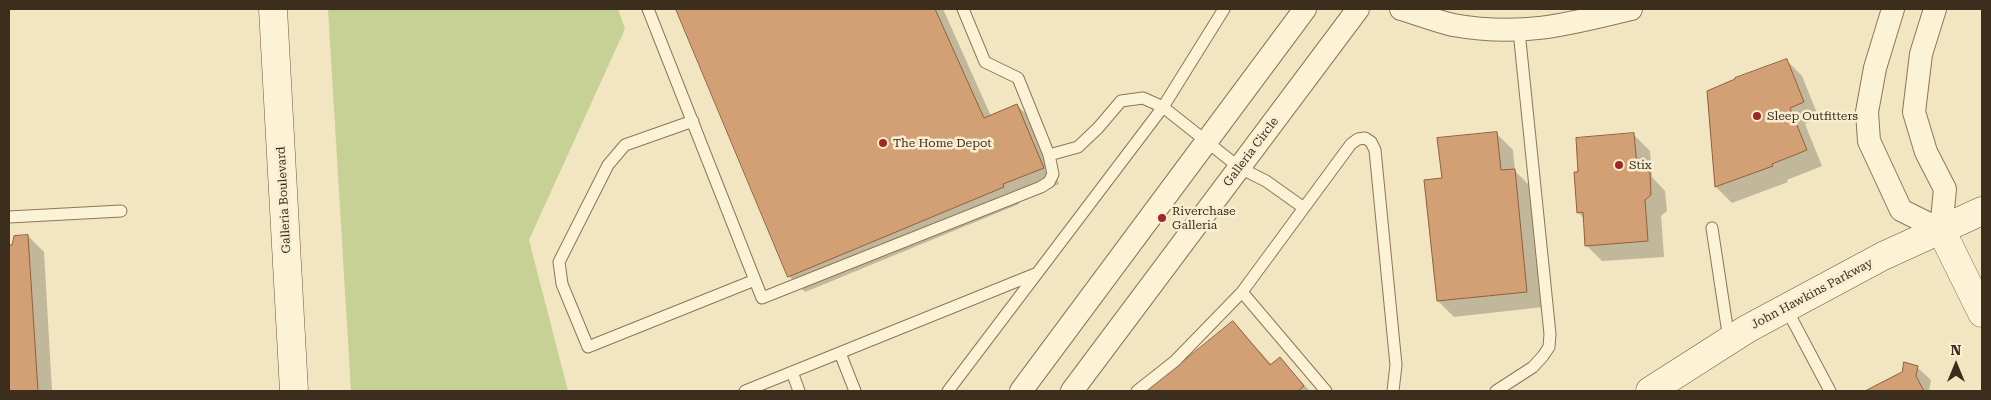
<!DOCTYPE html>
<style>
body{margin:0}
#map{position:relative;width:1991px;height:400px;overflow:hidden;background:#f2e5c2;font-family:"Roboto Serif",serif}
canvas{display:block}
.frame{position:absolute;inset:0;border:10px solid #3c2d1d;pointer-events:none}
.north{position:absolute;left:1931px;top:340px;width:50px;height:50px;-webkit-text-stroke:4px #f8efd3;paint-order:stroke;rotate:0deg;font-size:14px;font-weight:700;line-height:20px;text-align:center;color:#3c2d1d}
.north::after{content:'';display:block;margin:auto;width:18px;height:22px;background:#3c2d1d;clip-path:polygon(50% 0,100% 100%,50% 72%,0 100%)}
</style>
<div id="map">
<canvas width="1991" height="400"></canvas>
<div class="frame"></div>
<div class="north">N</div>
</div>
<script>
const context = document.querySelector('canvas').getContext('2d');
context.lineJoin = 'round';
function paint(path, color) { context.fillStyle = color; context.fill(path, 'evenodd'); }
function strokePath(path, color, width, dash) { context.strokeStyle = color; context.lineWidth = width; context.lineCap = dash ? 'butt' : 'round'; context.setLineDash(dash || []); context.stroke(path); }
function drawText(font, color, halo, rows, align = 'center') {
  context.font = font + ' "Roboto Serif",serif'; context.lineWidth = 5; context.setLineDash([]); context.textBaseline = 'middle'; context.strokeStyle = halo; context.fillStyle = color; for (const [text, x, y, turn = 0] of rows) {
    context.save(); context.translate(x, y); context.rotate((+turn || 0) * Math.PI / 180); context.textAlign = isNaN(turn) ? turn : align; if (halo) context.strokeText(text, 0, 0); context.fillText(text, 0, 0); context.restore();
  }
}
paint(new Path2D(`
 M328 9H618L625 29 529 240 568 391H351Z`), '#c8d195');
paint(new Path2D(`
 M677 9H943L991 116 1017 105 1033 121 1059 184 1018 200 1019 204 805 292 789 276Z
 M1786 60 1802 76 1819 118 1805 124 1822 166 1787 180 1788 182 1732 203 1716 187 1708 91Z
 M1497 134 1513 150 1515 171 1530 186 1543 307 1454 317 1438 301 1443 179Z
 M1634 135 1650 151 1652 177 1665 191 1667 211 1661 216 1664 257 1602 261 1586 245 1584 219 1578 212 1580 173Z
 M28 236 44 252 52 391H9V246H14Z
 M1233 322 1272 365 1280 358 1310 391H1149Z
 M1917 367 1931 380 1929 391H1868L1903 372Z`), '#0003');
const building = new Path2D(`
 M676 9H935L984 118 1017 104 1044 168 1003 184 1004 187 788 277Z
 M1787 59 1804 102 1790 108 1807 150 1772 164 1773 166 1715 187 1707 91 1735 79V78Z
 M1497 132 1501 170 1515 169 1527 292 1437 301 1424 180 1442 178 1437 138Z
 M1634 133 1637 166H1642V169H1645L1650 173 1651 195 1645 200 1648 241 1585 246 1583 212 1577 213 1574 172H1578L1576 138Z
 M28 235 38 391H9V245H12L14 236Z
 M1233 321 1270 365 1280 357 1304 386 1298 391H1147Z
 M1904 362 1918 366 1916 376 1924 391H1865L1902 372Z`);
paint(building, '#d3a075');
strokePath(building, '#8f5f3b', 1);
const service = new Path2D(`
 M648 9 762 298 1041 187 1049 182 1053 174 1049 155
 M963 9 985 62 1018 78 1049 155 1078 147 1098 128 1121 101 1143 98 1163 107 1240 168 1266 181 1304 208
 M693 121 625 145 608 165 559 262 562 284 588 347 755 280
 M9 217 121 211
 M1712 228 1729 340
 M1242 292 1326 391
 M1786 308 1830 391
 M840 353 855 391
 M792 372 799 391
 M745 391 1035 274
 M948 391 1163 107 1224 9
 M1137 391 1175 361 1242 292 1351 144 1358 139 1365 138 1371 142 1375 150 1396 365 1393 391
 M1496 391 1533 367 1543 356 1549 347 1550 334 1519 31`);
const minor = new Path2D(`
 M1401 9C1418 14 1436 21 1453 25 1520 37 1567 25 1631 9
 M1893 9 1875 68 1867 112 1869 141 1901 210 1941 230 1945 189 1926 152 1914 112 1921 54 1935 9
 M1021 391 1305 9
 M1072 391 1358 9`);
const tertiary = new Path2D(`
 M1941 230 1982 313`);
const secondary = new Path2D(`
 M273 9 294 391
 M1650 391 1747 329 1883 256 1982 211`);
strokePath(service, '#8e7657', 13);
strokePath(minor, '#8e7657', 24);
strokePath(tertiary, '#8e7657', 29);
strokePath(secondary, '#70573b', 29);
strokePath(service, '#fcf2d6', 11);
strokePath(minor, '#fcf2d6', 22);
strokePath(tertiary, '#fcf2d6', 28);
strokePath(secondary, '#fcf2d6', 28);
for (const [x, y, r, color] of [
 [1757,116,5,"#a22622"],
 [883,143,5,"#a22622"],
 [1619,165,5,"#a22622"],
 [1162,218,5,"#a22622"]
]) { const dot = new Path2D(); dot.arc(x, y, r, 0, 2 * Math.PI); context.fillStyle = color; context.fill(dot); strokePath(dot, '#f8efd3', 2); }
drawText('12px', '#3c2d1d', '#f8efd3', [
 ["Sleep Outfitters",1767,116],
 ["The Home Depot",893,143],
 ["Stix",1629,165],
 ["Riverchase",1172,211],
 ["Galleria",1172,225]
], 'left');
drawText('12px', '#3c2d1d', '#f8efd3', [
 ["Galleria Circle",1251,152,-53],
 ["Galleria Boulevard",284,200,-93],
 ["John Hawkins Parkway",1812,294,-28]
]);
</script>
